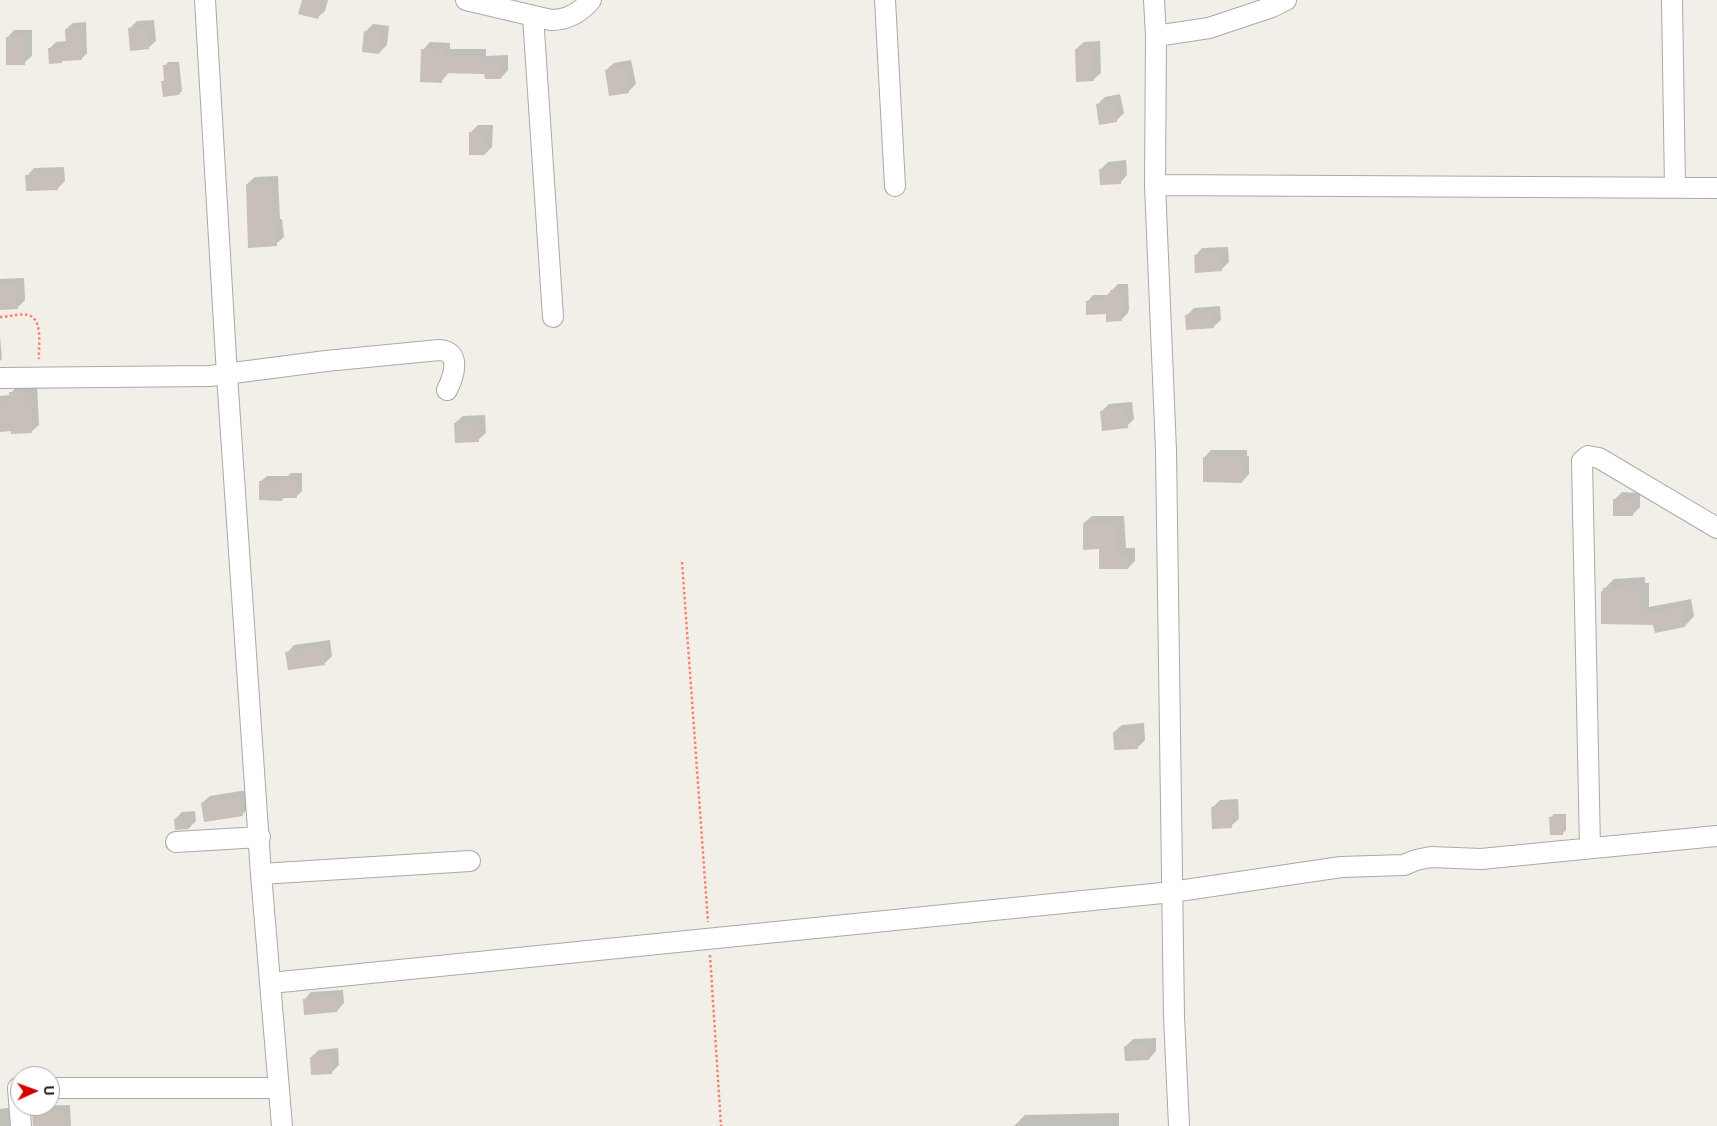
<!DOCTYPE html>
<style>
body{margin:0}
#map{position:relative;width:1717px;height:1126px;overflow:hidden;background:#f2efe9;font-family:"Noto Sans",sans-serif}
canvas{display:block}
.north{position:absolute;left:10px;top:1066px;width:50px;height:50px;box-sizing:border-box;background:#fff;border:1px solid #a7a7a7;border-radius:50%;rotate:88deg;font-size:14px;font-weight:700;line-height:20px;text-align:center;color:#222}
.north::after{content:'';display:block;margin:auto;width:18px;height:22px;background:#d40000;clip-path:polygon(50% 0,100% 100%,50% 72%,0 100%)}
</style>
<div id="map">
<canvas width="1717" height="1126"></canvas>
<div class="north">U</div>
</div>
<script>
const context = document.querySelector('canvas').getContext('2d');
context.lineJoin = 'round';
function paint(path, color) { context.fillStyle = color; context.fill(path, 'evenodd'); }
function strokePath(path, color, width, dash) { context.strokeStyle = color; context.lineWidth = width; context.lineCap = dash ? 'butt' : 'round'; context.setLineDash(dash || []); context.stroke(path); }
paint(new Path2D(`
 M303 0H328L325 11 317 18Z
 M154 20 156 41 148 48 129 29 137 21Z
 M86 22 87 53 81 59 64 60 62 62 50 48 56 42 67 41 66 29 73 23Z
 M373 24 389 26 387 45 379 53 366 31Z
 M14 30H32V56L24 63 7 38Z
 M1100 41 1101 73 1093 80 1076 49 1084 42Z
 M430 42 450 43V49H486V56L508 55V70L501 78 486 73 449 72 441 82 423 50Z
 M631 60 636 84 628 92 606 70 614 63Z
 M168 62H179L182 91 179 94 162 82 165 79V66Z
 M1120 94 1124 113 1116 121 1097 105 1105 97Z
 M478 125H493L492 147 485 154 470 133Z
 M1126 160 1127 175 1120 183 1101 169 1108 162Z
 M64 167 65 181 58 188 27 176 34 168Z
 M278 176 280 219H282L284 237 276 244 249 247 247 184 255 177Z
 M1228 247 1229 262 1221 270 1195 256 1202 248Z
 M24 278 25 300 17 308H0V279Z
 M1118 284H1128L1129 309 1128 313 1121 320 1087 302 1093 295H1107Z
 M1220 306 1221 320 1213 327 1187 315 1194 308Z
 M0 336 2 359 0 361Z
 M18 385H37L39 425 31 432 12 430 0 431V396L11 395V393Z
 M1132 402 1134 419 1127 426 1101 412 1109 404Z
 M485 415 486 433 478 440 455 423 463 416Z
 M1211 450H1247V456H1249V474L1242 482 1204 458Z
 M291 473H302V491L296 497 285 496 282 500 260 482 267 476H288Z
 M1622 492 1640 493V507L1633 514 1614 500Z
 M1092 516H1124L1126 548H1135V561L1128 568 1100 548 1084 523Z
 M1645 577V583H1649V607L1691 599 1694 616 1685 626 1656 632 1654 624 1603 623 1604 589 1614 579Z
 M330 640 332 656 325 663 287 653 294 645Z
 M1144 723 1145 740 1138 747 1114 732 1122 725Z
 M247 790 249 807 242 815 202 803 210 796Z
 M1238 799 1239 819 1231 826 1212 808 1220 800Z
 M195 811 196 821 189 828 176 829 175 819 182 812Z
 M1554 814H1566V830L1563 833 1550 818Z
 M343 990 344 1003 337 1011 304 1000 311 992Z
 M1156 1038V1051L1149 1059 1125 1047 1133 1039Z
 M338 1048 339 1065 332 1072 311 1057 319 1050Z
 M70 1105 71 1126H33V1113L40 1106Z
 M15 1107 19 1126H0V1109Z
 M1119 1113V1126H1014L1025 1115Z`), '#0003');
paint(new Path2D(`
 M302 0H323L318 19 298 14Z
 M147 26 149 49 130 51 128 28Z
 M80 28 82 60 62 61V63L49 64 48 48 66 47 65 29Z
 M364 31 382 33 379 54 362 52Z
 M6 37H25V65H6Z
 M1093 48 1094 81 1076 82 1075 49Z
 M421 49 443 50V56H479V63L501 62V79H485L484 74 442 73V83L420 82Z
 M163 65H176L179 95 163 97 161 81H164Z
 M624 66 629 93 609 96 605 70Z
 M1113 101 1117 122 1099 125 1096 104Z
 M469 132H486L485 155H469Z
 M1119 167 1121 184 1100 185 1099 169Z
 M57 174 58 190 26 191 25 175Z
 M271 183 273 226H275L277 246 248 248 246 184Z
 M1221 253 1222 271 1195 273 1194 255Z
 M17 285 18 309 0 310V286Z
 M1110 290H1122V321L1106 322V314L1086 315V301L1105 300V295H1110Z
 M1213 313 1214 328 1186 330 1185 315Z
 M9 392H30L32 433 11 434V431L0 432V402H10Z
 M1125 408 1128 428 1102 431 1100 411Z
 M478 422 479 442 455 443 454 423Z
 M1203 457H1240V463H1242V483L1203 482Z
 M284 478 297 479V498H282V501L259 500V481L284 482Z
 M1613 499 1633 500V516H1613Z
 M1083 523H1117L1118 555H1128V569H1099V549L1083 550Z
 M1636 586 1637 592H1640V616L1681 607 1685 627 1655 633 1653 625 1601 624V591H1603V588Z
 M323 647 325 665 288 670 285 652Z
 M1137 730 1138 749 1114 750 1113 732Z
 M240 797 243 816 204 822 201 803Z
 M1231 806 1232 828 1212 829 1211 807Z
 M1549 817H1563V835H1550Z
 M188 818 189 829 175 830 174 819Z
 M336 997 337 1012 304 1015 303 999Z
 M1149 1045V1060L1125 1061 1124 1046Z
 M331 1055 332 1074 311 1075 310 1057Z
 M63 1112 64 1126H33L32 1113Z`), '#c7bfb8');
const minor = new Path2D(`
 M205 0 227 375 261 874 282 1126
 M466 0 551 20C567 20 580 13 591 0
 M885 0 895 186
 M1154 0 1156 36 1155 185 1166 451 1174 1016 1179 1126
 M1672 0 1675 188
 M533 16 553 317
 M1156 36 1209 28 1272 7 1286 0
 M1155 185 1717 188
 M0 378 210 376 326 361 439 350C462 351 454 376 447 390
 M176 842 260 837
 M1590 848 1582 461 1588 456 1599 458 1717 528
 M261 874 470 861
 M271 983 1172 892 1341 867 1404 865 1416 860 1431 857 1481 859 1717 836
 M18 1088 21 1126
 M50 1088H279`);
strokePath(minor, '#a9a9a9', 22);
strokePath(new Path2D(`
 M0 317C8 317 20 313 28 315 44 319 38 348 39 359
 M682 562 708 922
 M710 955 721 1126`), '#fa8072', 2.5, [2.5, 2.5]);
strokePath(minor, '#fff', 20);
</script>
